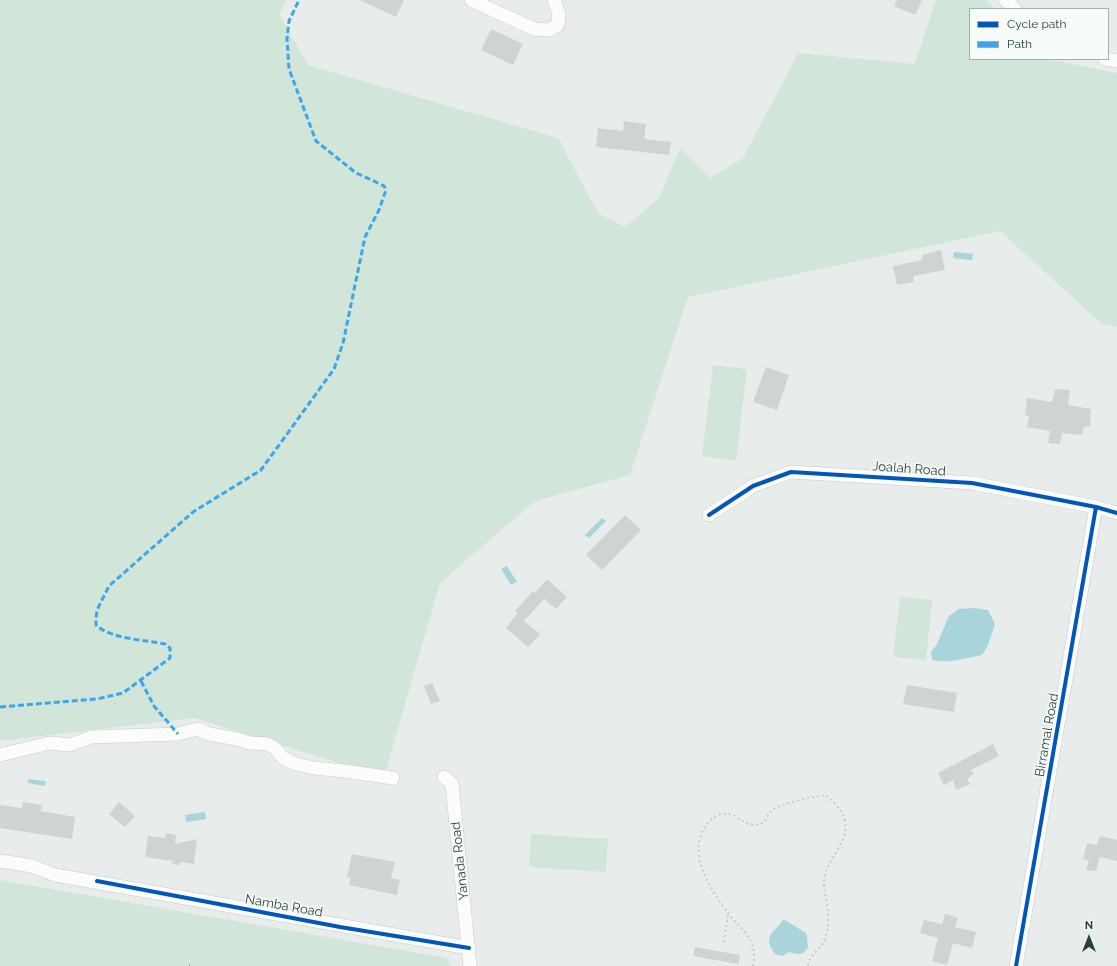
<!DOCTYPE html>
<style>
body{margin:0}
#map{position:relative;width:1117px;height:966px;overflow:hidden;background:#e8edeb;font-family:Raleway,sans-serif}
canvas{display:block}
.legend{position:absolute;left:969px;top:8px;width:140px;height:52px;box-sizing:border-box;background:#f7fbf9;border:1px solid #a3b1ad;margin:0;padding:5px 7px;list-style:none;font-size:12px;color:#24423a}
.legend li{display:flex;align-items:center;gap:8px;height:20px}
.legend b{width:20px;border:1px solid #a3b1ad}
.north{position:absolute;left:1069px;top:918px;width:40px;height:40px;-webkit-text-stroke:3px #f7fbf9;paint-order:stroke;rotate:0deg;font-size:11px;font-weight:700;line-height:16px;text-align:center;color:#24423a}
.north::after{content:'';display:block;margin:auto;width:14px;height:18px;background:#24423a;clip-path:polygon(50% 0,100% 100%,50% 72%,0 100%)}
</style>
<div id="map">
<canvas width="1117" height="966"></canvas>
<ul class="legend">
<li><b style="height:5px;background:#0057b8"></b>Cycle path</li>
<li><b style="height:5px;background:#3ea4ec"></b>Path</li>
</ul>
<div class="north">N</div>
</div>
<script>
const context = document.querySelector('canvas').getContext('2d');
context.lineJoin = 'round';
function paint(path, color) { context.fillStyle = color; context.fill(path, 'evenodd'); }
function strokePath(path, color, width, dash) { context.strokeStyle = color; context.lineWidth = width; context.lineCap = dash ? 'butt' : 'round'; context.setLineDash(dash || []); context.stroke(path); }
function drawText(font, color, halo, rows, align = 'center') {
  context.font = font + ' Raleway,sans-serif'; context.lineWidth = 3; context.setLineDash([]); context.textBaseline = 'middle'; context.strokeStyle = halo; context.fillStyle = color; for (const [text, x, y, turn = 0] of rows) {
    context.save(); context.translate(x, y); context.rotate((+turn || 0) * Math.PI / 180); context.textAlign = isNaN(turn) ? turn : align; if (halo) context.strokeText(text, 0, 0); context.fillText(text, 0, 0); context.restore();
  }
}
paint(new Path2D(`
 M0 0H287L279 14 308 65 558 138 598 213 625 227 659 198 680 148 710 178 743 158 798 53 915 64 936 0H986L995 9H970V59H1047L1117 73V327L1102 324 1000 231 688 297 630 475 535 501 440 583 384 777 194 718 0 741Z
 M713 365 747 369 736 461 702 456Z
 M900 597 932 600 926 660 893 657Z
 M531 834 608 839 606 872 529 867Z
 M0 880 447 958 450 966H0Z`), '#d1e6d8');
paint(new Path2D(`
 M954 252 973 254 972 260 953 258Z
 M602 518 606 521 589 538 585 535Z
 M507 566 517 582 511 585 501 569Z
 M974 608 988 610 995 624 988 645 982 655C966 658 948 664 932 660L931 652 937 644 949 616 959 609Z
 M28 779 46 781 45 786 28 783Z
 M205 812 206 819 186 822 185 815Z
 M783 919 806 933 807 937 808 947C804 955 798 955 789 952L783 956 775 954C761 934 776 933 783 919Z`), '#a9d4db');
paint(new Path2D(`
 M360 0H404L396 17Z
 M897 0H922L915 15 894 6Z
 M491 29 523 44 513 65 481 50Z
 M624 121 646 124 644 139 671 142 669 155 596 147 598 128 623 131Z
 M941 250 945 270 913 276 914 282 897 285 893 266 923 260 922 255Z
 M766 367 789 375 777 410 753 402Z
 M1055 389 1070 390 1068 405 1091 409 1090 426 1084 427 1082 435 1062 433 1060 444 1048 443 1050 431 1027 427 1029 416 1025 415 1027 398 1052 402Z
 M625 515 641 530 602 570 586 555Z
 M547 579 567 597 556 609 544 599 524 621 540 634 528 647 506 628 518 613 515 611 533 591 535 593Z
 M432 683 440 701 431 704 424 686Z
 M907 685 957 693 954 712 903 704Z
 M993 744 999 756 971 770 974 774 967 779 970 784 956 790 953 780 944 785 938 773Z
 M23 802 42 805 41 811 75 817 72 839 0 828V805L22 808Z
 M119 802 135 816 125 827 109 814Z
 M166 833 176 835 175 844 197 839 194 864 181 862 180 865 172 864 173 861 145 857 148 836 165 838Z
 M1100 836 1117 840V861L1100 857 1096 871 1086 870 1089 860 1083 859 1087 843 1097 845Z
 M352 854 395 862 391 878 400 880 397 895 349 885 351 878 347 877Z
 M945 914 958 918 955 927 976 932 972 948 953 943 947 965 932 961 938 938 920 933 924 920 942 924Z
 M695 947 740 955 738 964 693 956Z`), '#cfd4d2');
const minor = new Path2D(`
 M471 0 534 29 549 30 558 25 559 14 554 0
 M1005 0 1015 9
 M1105 59 1117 61
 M709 515 753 486 791 472 972 483 1096 507 1117 513
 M0 755 50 743 70 745 91 737 178 734 198 729 209 734 237 739 250 743 267 744 275 748 283 758 296 764 314 768 344 771 393 778
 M444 777 452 784 470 966
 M0 861 32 866 55 875 469 948
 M1016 966 1096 507`);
strokePath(minor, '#c5cac8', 14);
strokePath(new Path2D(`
 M724 942 728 914
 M753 966C754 958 755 950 751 942 746 931 735 923 728 913 713 893 691 861 701 835 704 827 709 819 718 815 736 809 740 825 755 825 758 825 762 823 764 822 766 819 768 814 771 811 781 803 812 797 825 795 834 801 843 810 845 821 849 841 829 857 825 875 822 886 826 894 827 905 829 917 829 930 824 941 820 950 808 956 808 966`), '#c3ccca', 2, [2, 3]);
strokePath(minor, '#fcfcfc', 13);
strokePath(new Path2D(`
 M141 681 154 706 178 734
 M0 707 97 699 123 693 170 658V648L165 644C146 640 110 639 96 625V619L97 610 109 586 193 512 261 470 334 369 343 343 365 237 379 210 386 190 384 186 378 183 356 173 316 141 289 69 287 39 289 21 299 0
 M189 966H190`), '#3ea4ec', 3, [6, 3]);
strokePath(new Path2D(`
 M709 515 753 486 791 472 972 483 1096 507 1117 513
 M97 881 340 927 469 948
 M1016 966 1096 507`), '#0057b8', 4);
drawText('13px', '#24423a', '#f7fbf9', [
 ["Joalah Road",909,469,4],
 ["Birramal Road",1047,735,-80],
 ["Yanada Road",460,861,-96],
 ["Namba Road",284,906,10]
]);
</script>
